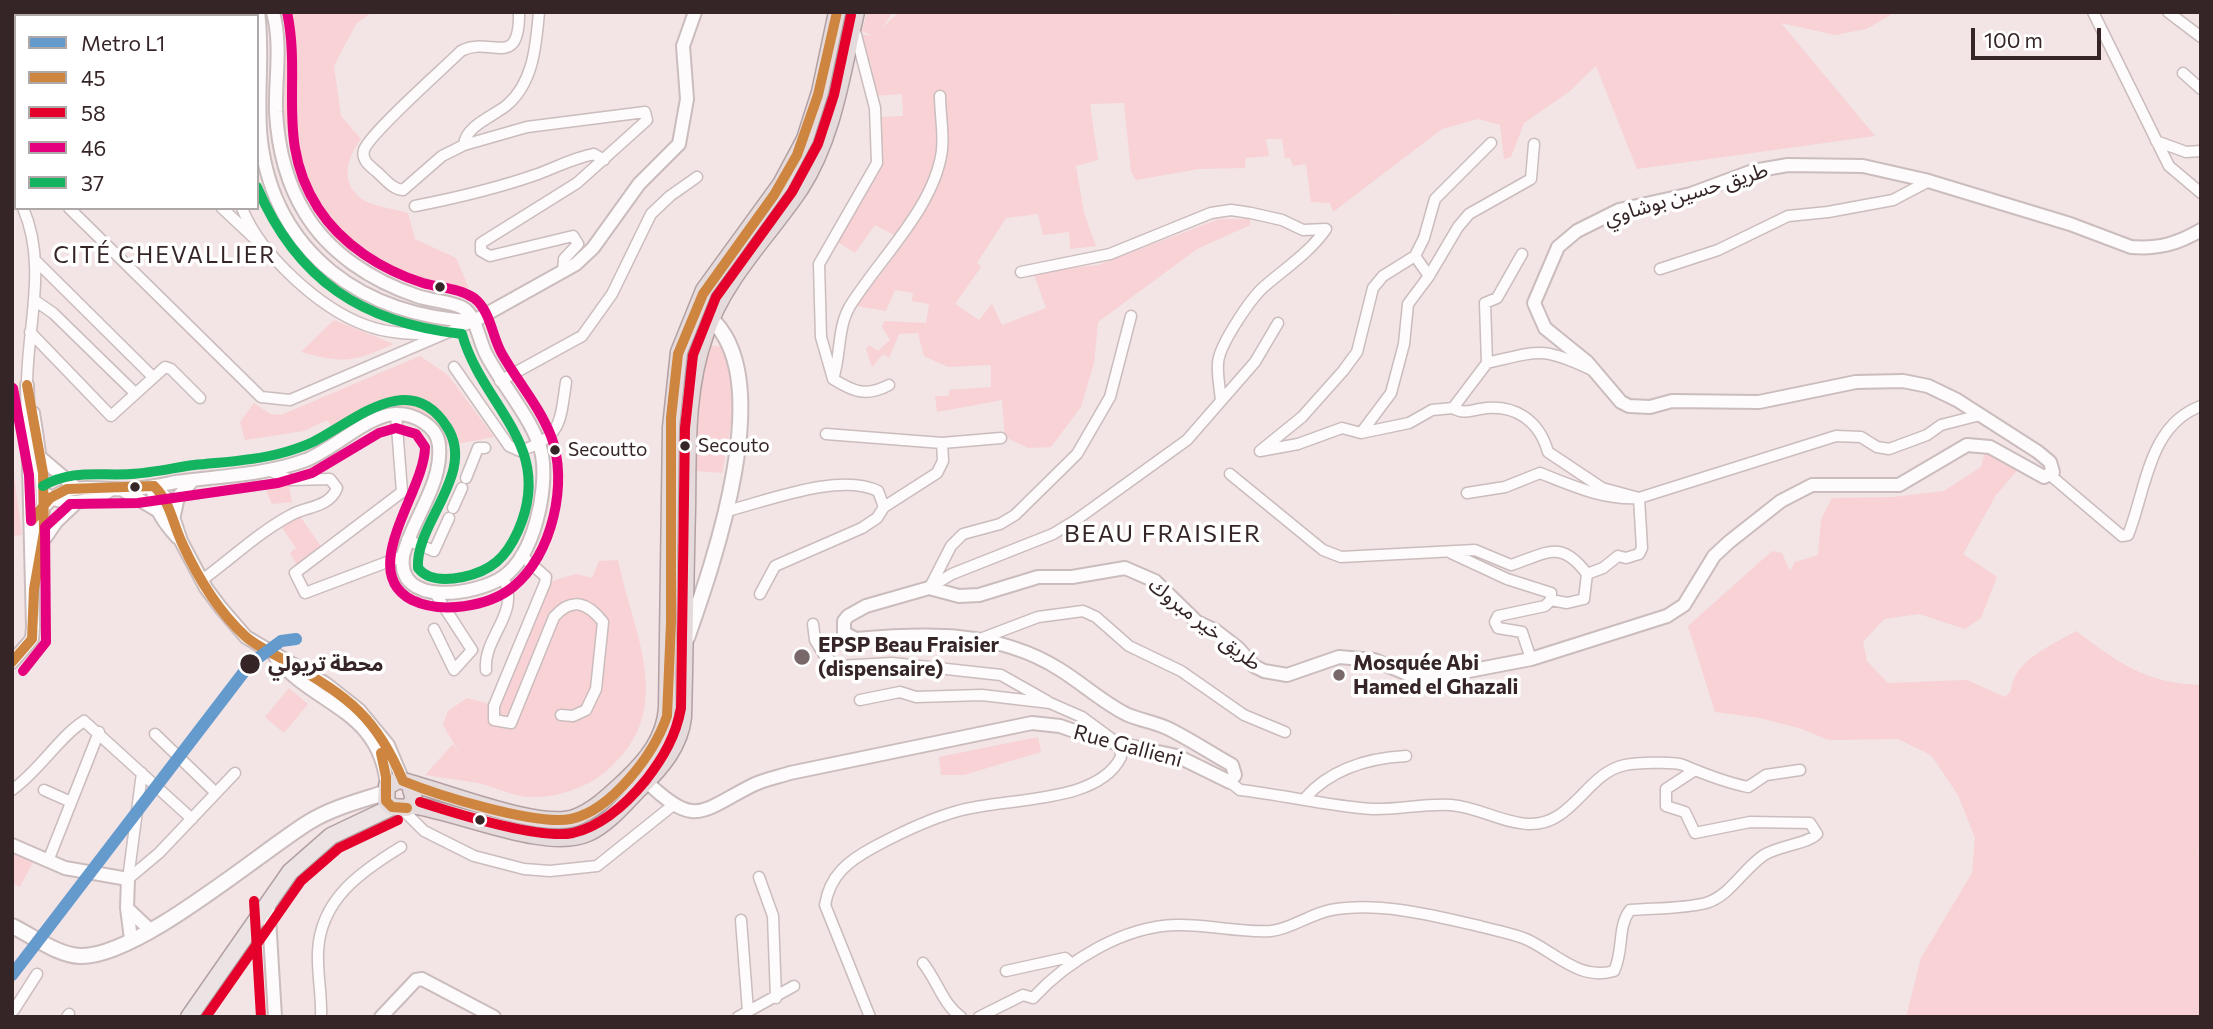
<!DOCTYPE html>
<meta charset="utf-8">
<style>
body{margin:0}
#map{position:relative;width:2213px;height:1029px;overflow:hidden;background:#f3e4e5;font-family:Commissioner,sans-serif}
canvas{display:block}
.frame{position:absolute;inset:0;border:14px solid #352526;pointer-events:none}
.legend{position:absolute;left:14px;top:14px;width:245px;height:196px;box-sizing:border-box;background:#fff;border:2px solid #aea8a8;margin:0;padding:9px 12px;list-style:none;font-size:21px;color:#352526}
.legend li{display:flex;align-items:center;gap:14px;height:35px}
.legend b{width:35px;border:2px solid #aea8a8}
.scale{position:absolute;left:1971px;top:28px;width:130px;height:32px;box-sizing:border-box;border:4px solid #352526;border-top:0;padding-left:9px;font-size:21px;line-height:24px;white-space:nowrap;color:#352526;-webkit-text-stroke:5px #fff;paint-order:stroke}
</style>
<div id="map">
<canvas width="2213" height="1029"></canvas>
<div class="frame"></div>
<ul class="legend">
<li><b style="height:9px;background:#659acd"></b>Metro L1</li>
<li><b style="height:9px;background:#cd853f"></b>45</li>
<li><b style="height:9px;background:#e4002b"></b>58</li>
<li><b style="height:9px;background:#e5007d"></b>46</li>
<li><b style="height:9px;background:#13b360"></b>37</li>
</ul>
<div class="scale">100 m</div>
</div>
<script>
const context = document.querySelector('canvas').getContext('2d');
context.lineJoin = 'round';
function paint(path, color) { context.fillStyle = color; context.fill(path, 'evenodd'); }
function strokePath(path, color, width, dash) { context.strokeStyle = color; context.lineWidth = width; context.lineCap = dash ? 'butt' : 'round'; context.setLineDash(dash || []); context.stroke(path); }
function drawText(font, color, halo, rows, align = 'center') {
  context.font = font + ' Commissioner,"Noto Sans Arabic",sans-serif'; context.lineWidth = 7; context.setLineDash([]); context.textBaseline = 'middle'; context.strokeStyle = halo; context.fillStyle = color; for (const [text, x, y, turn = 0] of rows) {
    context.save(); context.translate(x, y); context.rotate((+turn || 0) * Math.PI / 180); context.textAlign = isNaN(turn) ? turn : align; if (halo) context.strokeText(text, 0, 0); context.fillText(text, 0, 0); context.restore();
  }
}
paint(new Path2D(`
 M286 12H372L356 24 334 66 341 116 361 139C346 159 339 185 365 201 377 207 395 209 408 213L415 239 456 258 469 288H427L351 252 331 235 297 183 284 117Z
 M867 12H893L882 28 899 12H1392L1393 15 1418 12H1883L1891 15 1866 29 1835 35 1781 23 1875 136 1637 169 1596 66 1570 91 1524 123 1511 157 1504 159 1500 125 1478 119 1442 129 1333 212 1330 203 1311 202 1306 164 1293 166 1290 158H1285L1282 139H1266L1269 156 1246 158 1245 168 1199 169 1136 180 1131 172 1124 103 1090 104 1098 160 1076 166 1084 213 1096 246 1070 249 1069 232 1043 235 1038 214 1006 218 977 263 981 267 955 304 979 320 992 304 1002 325 1046 308 1033 272 1098 265 1219 219H1250V225L1197 249 1098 322 1094 363 1081 407 1051 447 1028 448 1005 437 1002 400 937 412 935 396H949V390L991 387V365L948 367 924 356 918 333 899 334 889 358 883 354 872 367 866 349 869 345 878 351 890 340 882 327 884 321 926 323 929 304 912 301 913 293 895 290 886 311 856 306 906 241 875 225 855 253 836 241 876 157 878 117 903 116 902 94 873 96 871 63 859 43V34L872 36 862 31Z
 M334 320 394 344C352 362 346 364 301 352Z
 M708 345 729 348 735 405 722 473 696 471 700 381Z
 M420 356 448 375 494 437 445 446 436 429 404 409 338 435 327 420 304 431 245 440 240 422 254 403 270 414 281 415Z
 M1992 449 2021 466 1996 495 1963 554 1997 577 1981 618 1965 629 1919 614 1884 619 1863 642 1867 661 1888 683 1967 680 2005 697 2011 691C2013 660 2053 645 2076 631 2119 663 2144 683 2201 685V848L2198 853 2201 858V1017H1906L1921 958 1972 873 1975 838 1958 795 1931 755 1898 739 1828 740 1802 729 1760 718 1715 712 1688 626 1772 551 1782 553 1790 571 1795 562 1818 555 1821 519 1832 498 1893 497 1944 491 1981 467 1984 454Z
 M12 460 22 535 12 536Z
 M279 479 288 481 292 502 272 504 262 481Z
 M299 515 323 549 298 567 290 553 296 548 281 526Z
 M618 560C634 638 679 711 604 773 583 789 556 798 529 797 512 796 495 787 478 783 460 780 442 778 425 775L453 744 463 759 443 725 448 711 467 698 490 704 511 649 545 583 576 574 592 578 599 561Z
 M289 688 308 704 284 733 265 717Z
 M1038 737 1041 752 964 775H941L939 757Z
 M12 849 34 860 20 887 12 883Z`), '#f8d2d5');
const minor = new Path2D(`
 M18 12 21 16
 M81 12 84 16
 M220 12 223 16
 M232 12 233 16
 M519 12C520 72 489 35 461 51 444 68 370 133 364 150 361 160 370 166 377 172 385 179 392 189 403 190L442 156 464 145 527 127 645 112 647 120 577 183 481 243V251L490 256 573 236 578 244 564 259 563 272
 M2093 12 2169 166 2201 193
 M2168 12 2201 37
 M100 16 104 12
 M855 31 875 108 877 163 819 264 821 337 833 379C841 356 837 328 850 306 879 259 935 207 942 150 944 133 940 114 940 96
 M2183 73 2201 89
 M2156 141 2186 152 2201 151
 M464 145C465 126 494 116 507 105 534 82 536 44 539 12
 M12 160 16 161
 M12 183 16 191
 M415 206C456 198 498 188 538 174 557 167 573 158 594 154L604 160
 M23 208C48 265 27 327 27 385
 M69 208 261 397 290 400 472 322
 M222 208 254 238
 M242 208C260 254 319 308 365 325 388 334 414 334 439 335
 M1415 256 1429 276
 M35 260 152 376
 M1660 269 1718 250 1788 216 1828 212 1893 200 1929 181
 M34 300 53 313 135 393
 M30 332 111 416 165 367 171 369 200 398
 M1487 363C1539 351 1542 346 1592 370
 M454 367 509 446 520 451C562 437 560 422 566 382
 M833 379C854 392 866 397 889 385
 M500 381 582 336 612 294 651 214 670 196 697 177
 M1221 401 1255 362 1278 323
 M1453 408C1464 414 1468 411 1480 409 1514 403 1539 420 1548 452L1602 488 1639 498 1836 436 1861 437 1877 447 1889 449 1927 435 1941 425 1980 415
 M396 414 402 492 295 573 305 593 403 556
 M1361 433 1391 393 1404 344 1408 304 1429 276 1458 227 1469 214 1531 179 1534 144
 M826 434 942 443 1001 438
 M1260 451 1302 417 1343 371 1357 352 1373 288 1383 276 1415 256 1424 238 1435 199 1491 143
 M1260 451 1298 444 1342 428 1361 433 1409 423 1432 410 1453 408 1487 363 1485 303 1497 298 1522 254
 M1230 474 1323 550 1341 557 1475 550 1511 565C1547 553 1561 539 1587 574L1603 568 1618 556 1626 558 1639 554 1642 548 1639 498C1603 500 1573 486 1540 473L1505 487 1467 493
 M2050 475 2122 536 2128 535C2146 491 2148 425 2201 406
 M466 478 478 448H485
 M884 507 937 473 943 461 942 443
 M453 508 462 488
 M727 511C767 501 840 472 878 491L884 507 877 518 862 528 775 566 760 594
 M407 540 434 551 449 518
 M1451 553 1507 579 1551 593V600L1545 606 1498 616 1495 622 1498 628 1522 632 1531 659
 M521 555 546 577 545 583 494 706V720L511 723 554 617C572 596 588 603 603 622L596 689 586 710 573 716 561 715
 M202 580C231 559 259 532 291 515 307 506 329 508 337 488L330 479 291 480 268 470
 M930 587 951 546 963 534 1000 524 1015 515 1077 454 1110 397 1131 316
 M929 588 952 574 1053 534 1076 520 1187 440 1221 401C1220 389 1217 375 1218 363 1219 345 1252 296 1266 285 1287 267 1310 252 1326 229L1303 230 1282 220 1251 213 1231 210 1211 213 1110 254 1021 272
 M1551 600 1567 603 1584 599 1587 574
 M813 624 815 640 826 658 838 666 892 663 1001 675 1047 701
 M434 629 454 670 472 650 435 593
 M980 639 1038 617 1083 611 1096 617 1129 646 1181 671 1244 715 1285 732
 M486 670C483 636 522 613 503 577
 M860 700 900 692 916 697 982 695 1050 703 1082 717 1120 745 1121 757C1097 805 1005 797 958 811 929 819 900 833 874 847 848 861 830 875 825 905L870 1017
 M155 734 216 793
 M1230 782 1240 790C1284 795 1328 806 1372 809 1398 810 1425 803 1451 805 1478 807 1502 823 1528 824 1573 826 1586 773 1625 765 1635 763 1674 761 1683 765 1704 774 1724 782 1748 787L1766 775 1800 770
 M12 790C40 770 59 737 84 721L192 819
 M44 790 71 802
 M1305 798C1331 769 1368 758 1406 756
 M401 808 424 831 474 856 524 869 550 871 597 866 672 806
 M48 861 99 732
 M759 877 773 916 776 998
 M128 879 159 853 235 773
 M128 879 142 773
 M741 920 748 1011
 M923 963C938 982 942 1003 961 1017
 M1006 971 1065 958 1072 964
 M14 1010 37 974
 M67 1017 69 1014
 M321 1017C322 995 317 974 318 952 320 900 360 872 401 847
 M738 1017 794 986
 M979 1017 1023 995 1033 998C1067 961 1124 926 1176 925 1208 924 1239 933 1271 931 1291 929 1310 914 1331 910 1379 901 1436 916 1483 927 1497 931 1515 934 1528 940 1557 954 1580 981 1614 971 1624 951 1617 927 1630 910 1654 908 1683 909 1706 903 1730 896 1743 869 1764 855 1778 846 1810 843 1817 834L1810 823 1750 822 1695 833 1685 812 1666 806V789L1692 772`);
const tertiary = new Path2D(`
 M258 12C264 55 256 98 261 141 275 254 365 317 474 321
 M474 321 576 264 593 248 639 184 679 144 687 99 683 46 695 12
 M33 413C42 467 48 514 37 568
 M41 458 75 487
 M154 486 167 499 181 541 206 588 221 608 246 637 326 684 359 710 388 745 403 781
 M154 486C150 505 165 524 177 537
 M123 490 157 510
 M47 495C66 508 95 501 112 489
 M174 515 178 497 193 480
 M31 522C59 485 68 487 112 489 133 491 155 486 176 482 219 476 265 475 306 460 334 449 368 415 395 414 414 413 437 426 439 445 443 484 412 519 403 556 396 608 477 595 503 577 534 556 548 490 542 455 536 423 501 384 486 354 479 341 476 315 463 308 450 301 431 301 417 296 372 281 329 253 305 213 286 182 278 148 276 112 275 79 282 45 273 12
 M45 538 56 522 77 502
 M276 658C316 707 380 709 387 786
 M12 662 32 639 33 627 27 385
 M647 782C696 829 701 811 753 785 765 779 778 777 790 773L1032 723 1060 726 1097 739 1177 756 1230 782 1235 775 1232 765C1210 753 1190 739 1167 728 1154 722 1139 720 1126 714 1102 702 1082 683 1059 669 997 630 926 633 856 639L844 633V621L848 616 866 606 929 588 959 596 979 595 1038 577H1072L1125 568 1155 581 1197 622 1216 631 1238 648 1254 666 1264 671 1287 675 1339 657 1374 660 1410 675 1432 678 1531 659 1667 616 1684 605 1714 556 1729 542 1781 501 1812 485H1899L1967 445 1990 447 2044 477 2053 472 2050 462 2038 452 1957 400 1928 386 1903 381 1856 382 1759 402 1672 401 1650 407 1629 406 1621 402 1587 362 1545 328 1534 303 1558 247 1577 231 1619 210 1691 194 1753 171 1788 165 1863 166 1925 180 2070 224 2131 247C2159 249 2177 244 2201 230
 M12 845 65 868 128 879 127 908 131 939
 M268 901 275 1017
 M127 908 149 929
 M381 1017 416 980 422 979 494 1017`);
const secondary = new Path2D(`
 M687 638C713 564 778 380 711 319
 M12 926C33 936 57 955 80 956 137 958 259 853 309 822 332 808 359 801 384 793`);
const primary = new Path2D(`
 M189 1017 290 872 331 836 392 807`);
const trunk = new Path2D(`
 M410 785 414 800 407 808 392 807 386 801 387 786 399 780C439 789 537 830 574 818 594 811 611 794 626 780 647 760 665 738 667 708L671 427 679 352 704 290 781 184 805 139 820 92 837 12
 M411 805C458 811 547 852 588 833 608 824 624 804 640 788 661 768 680 746 683 717 685 648 685 578 687 509 688 451 685 391 705 335 724 278 767 238 800 189 834 136 842 72 856 12`);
strokePath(minor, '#cbbcbd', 13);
strokePath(tertiary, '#cbbcbd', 16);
strokePath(secondary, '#cbbcbd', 18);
strokePath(primary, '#b3a0a2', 19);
strokePath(trunk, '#b3a0a2', 19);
strokePath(minor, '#fdfbfb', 10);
strokePath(tertiary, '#fdfbfb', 12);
strokePath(secondary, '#fdfbfb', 14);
strokePath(primary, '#ebe3e4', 16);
strokePath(trunk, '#e6dbdc', 16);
strokePath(new Path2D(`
 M154 486C171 503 172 522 182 543 197 576 218 611 245 636 257 647 277 655 291 664 349 697 377 718 403 781 437 795 536 826 571 819 612 810 654 754 667 716L671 623V418L678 354 703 294 774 195 797 155 818 95 837 12
 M32 520 50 498 67 489 154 486
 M12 662 32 639 34 589 44 532 43 473 27 385
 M381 753 386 777V801L392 807 407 808`), '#cd853f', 10);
strokePath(new Path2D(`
 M420 802C454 813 539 840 573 833 602 826 628 802 646 780 663 758 676 736 681 708L685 428 693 355 716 297 792 192 818 144 834 95 851 15
 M254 901 261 1017
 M206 1017 301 881 339 848 398 820`), '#e4002b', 10);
strokePath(new Path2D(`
 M13 388 29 475 31 521
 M23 671 46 642 45 527 70 504 138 503 278 483 312 473 379 433 396 428 416 434 425 447C425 491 356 571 412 600 441 614 488 607 513 587 552 556 569 482 551 436 539 406 518 382 502 354 492 337 491 311 474 298 459 288 440 288 423 283 382 270 342 245 318 208 275 141 302 82 287 12`), '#e5007d', 10);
strokePath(new Path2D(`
 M43 486C72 469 99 476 131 474 152 473 173 468 194 465 222 462 251 461 278 454 290 451 302 447 313 442 355 421 410 368 447 427 477 473 415 523 418 568 428 581 448 580 463 577 491 571 506 558 518 531 556 445 483 408 462 334 362 323 297 280 257 187`), '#13b360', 10);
strokePath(new Path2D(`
 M12 975 250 664 281 641 296 639`), '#659acd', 12);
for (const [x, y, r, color] of [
 [440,287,6,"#352526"],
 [685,446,6,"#352526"],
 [555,450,6,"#352526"],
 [135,487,6,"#352526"],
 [802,657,9,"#786869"],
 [250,664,11,"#352526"],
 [1339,675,7,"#786869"],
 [480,820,6,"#352526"]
]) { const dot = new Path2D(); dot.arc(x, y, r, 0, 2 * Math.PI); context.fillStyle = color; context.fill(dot); strokePath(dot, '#fff', 2.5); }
drawText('19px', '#352526', '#fff', [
 ["Secouto",698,446],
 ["Secoutto",568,450]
], 'left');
drawText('21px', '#352526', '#fff', [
 ["طريق حسين بوشاوي",1686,194,-17],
 ["طريق خير مبروك",1205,624,38],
 ["Rue Gallieni",1128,746,15]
]);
drawText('bold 21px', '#352526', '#fff', [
 ["EPSP Beau Fraisier",818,645],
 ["(dispensaire)",818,669],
 ["Mosquée Abi",1353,663],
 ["Hamed el Ghazali",1353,687]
], 'left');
drawText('bold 21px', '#352526', '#fff', [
 ["محطة تريولي",268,664]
], 'left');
context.letterSpacing = '2px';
drawText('23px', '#352526', '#fff', [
 ["CITÉ CHEVALLIER",165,255]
]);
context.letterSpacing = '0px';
context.letterSpacing = '2px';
drawText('24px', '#352526', '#fff', [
 ["BEAU FRAISIER",1163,534]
]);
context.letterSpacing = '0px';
</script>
